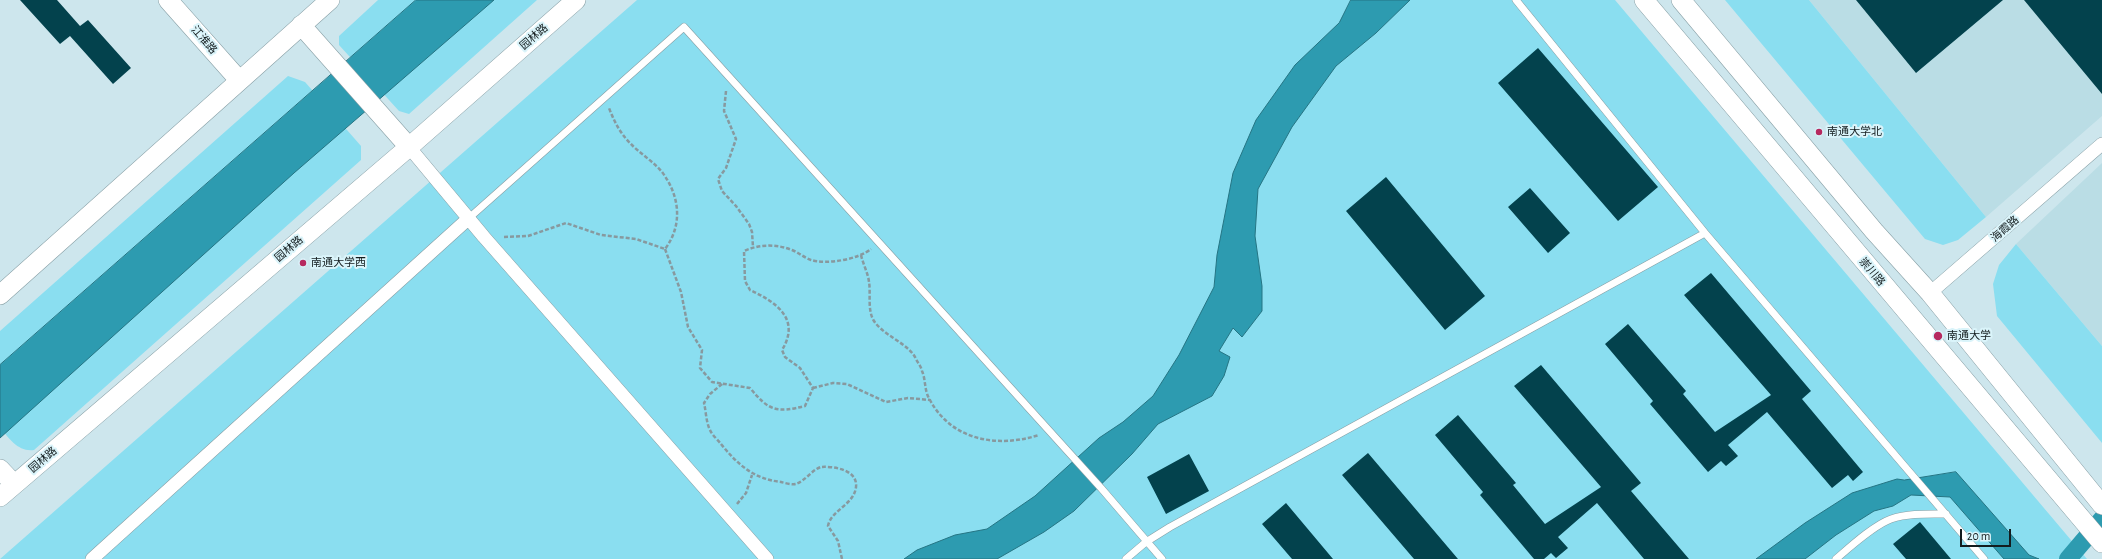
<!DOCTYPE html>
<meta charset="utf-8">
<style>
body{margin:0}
#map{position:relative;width:2102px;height:559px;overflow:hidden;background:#cde6ed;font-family:"Alegreya Sans",sans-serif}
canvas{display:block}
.scale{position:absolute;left:1960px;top:529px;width:51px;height:18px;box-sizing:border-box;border:2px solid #131c1e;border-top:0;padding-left:5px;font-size:12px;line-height:14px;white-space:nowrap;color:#131c1e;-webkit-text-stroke:3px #daf4fa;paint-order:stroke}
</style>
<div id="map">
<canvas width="2102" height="559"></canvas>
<div class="scale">20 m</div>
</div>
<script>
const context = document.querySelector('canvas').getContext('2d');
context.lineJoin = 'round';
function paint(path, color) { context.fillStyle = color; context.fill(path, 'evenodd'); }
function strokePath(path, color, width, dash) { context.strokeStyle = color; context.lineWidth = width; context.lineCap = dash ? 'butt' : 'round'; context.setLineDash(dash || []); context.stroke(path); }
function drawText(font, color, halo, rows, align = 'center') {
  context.font = font + ' "Alegreya Sans","Noto Sans SC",sans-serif'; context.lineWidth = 4; context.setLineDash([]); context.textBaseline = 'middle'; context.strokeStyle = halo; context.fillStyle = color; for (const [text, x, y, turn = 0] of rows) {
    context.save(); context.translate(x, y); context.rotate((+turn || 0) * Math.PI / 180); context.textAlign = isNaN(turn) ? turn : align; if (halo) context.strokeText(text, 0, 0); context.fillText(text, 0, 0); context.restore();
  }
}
paint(new Path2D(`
 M1809 0H2102V116L1986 217Z
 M2102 163V346L2016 244Z`), '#badde5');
paint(new Path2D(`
 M378 0H537L409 114 399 111 339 45V36Z
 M637 0H1615L2087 559H0Z
 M1725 0H1809L1986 217 1958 240 1943 245 1925 239Z
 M288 76 305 82 361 146V160L34 450C18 452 10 439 0 428V331Z
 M2016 244 2102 346V443L1997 316 1993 284 1999 265Z`), '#8adef0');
const water = new Path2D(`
 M416 0H494L294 173 0 438V365Z
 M1351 0H1410L1376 33 1336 66 1292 127 1258 189 1255 236 1262 286V311L1242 337 1233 328 1219 351 1230 357 1224 376 1212 396 1158 424 1132 454 1074 511 1044 532 997 559H904L917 550 955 535 987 529 1035 496 1099 438 1123 422 1153 396 1179 355 1214 287 1217 255 1233 173 1256 120 1295 65 1339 23Z
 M1956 472 2029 555 2039 559H2004L1950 497 1911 495 1893 506 1874 511 1836 535 1805 559H1756L1805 523 1852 493 1897 479 1904 480Z`);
paint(water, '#2d9bb0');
strokePath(water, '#257584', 1);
strokePath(new Path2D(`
 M2068 559 2102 519`), '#2d9bb0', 18);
paint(new Path2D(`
 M20 0H57L80 26 88 20 131 68 113 84 70 36 60 44Z
 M1856 0H2003L1916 73Z
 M2024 0H2102V94Z
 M1538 48 1658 187 1618 221 1498 83Z
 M1386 177 1485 296 1445 330 1346 211Z
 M1530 188 1570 233 1548 253 1508 207Z
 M1711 273 1811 391 1802 399 1863 472 1853 481 1848 475 1832 488 1767 412 1728 445 1738 456 1726 466 1721 461 1708 472 1650 404 1653 401 1605 344 1628 324 1686 391 1683 394 1715 432 1771 395 1684 295Z
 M1541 365 1641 483 1631 491 1689 559H1644L1597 503 1558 537 1568 548 1556 558 1551 553 1544 559H1534L1480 495 1483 492 1435 435 1458 415 1516 483 1513 485 1545 524 1601 487 1514 386Z
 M1368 453 1458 559H1414L1342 475Z
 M1189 454 1209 491 1166 514 1147 477Z
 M1286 503 1333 559H1292L1262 524Z
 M1920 522 1951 559H1906L1893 544Z`), '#03424d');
const lane = new Path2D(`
 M1516 0 1705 233 1984 559
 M469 218 684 27 1101 488 1162 559
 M1126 559 1146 542 1170 527 1705 233
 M1836 559C1850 547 1874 525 1891 519 1908 513 1928 514 1946 514`);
const street = new Path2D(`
 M409 147 484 237 767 559
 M1930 293 2102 144
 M92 559 469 218`);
const secondary = new Path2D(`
 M168 0 239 80
 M1644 0 2102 543
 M1681 0 1874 231 1930 293 2102 505
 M301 25 409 147
 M0 295 330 0
 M0 469 14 484
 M0 497 409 147 576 0`);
strokePath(lane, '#879fa5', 8);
strokePath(street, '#879fa5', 14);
strokePath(secondary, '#879fa5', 20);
strokePath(new Path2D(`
 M726 91 724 111 736 139 726 168 718 179 722 191 736 206 749 224 752 232 753 247
 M504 237 528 236 566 223 601 235 636 239 665 249C683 225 680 196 662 172 653 161 639 153 630 143 620 133 614 121 609 108
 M665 249 681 292 688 327 702 350 700 368 712 382 750 388C769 411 776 413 805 406L813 388 800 368 785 357 782 350C801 319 776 302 750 290L745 281 744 251C759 244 777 244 792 250 799 253 805 258 811 260 827 265 859 259 871 249
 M861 255C863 264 868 273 869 282 871 293 867 310 874 321 884 336 906 342 915 357 917 362 921 366 922 371 926 380 924 391 930 400 952 441 998 448 1039 435
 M722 384 710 394 704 403C706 411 706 422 710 430 712 435 718 440 721 444 738 465 754 479 781 482 785 483 792 485 796 484 805 481 813 469 821 467 834 466 858 470 856 487 854 505 831 510 828 526L838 541 842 559
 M813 388 833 383 847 384 886 402 908 398 930 400
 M737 504 746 493 752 475`), '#87999f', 2.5, [4, 2]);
strokePath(lane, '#fff', 7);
strokePath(street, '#fff', 13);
strokePath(secondary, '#fff', 19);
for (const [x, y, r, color] of [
 [1819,132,4,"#b6295f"],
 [303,263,4,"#b6295f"],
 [1938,336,5,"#b6295f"]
]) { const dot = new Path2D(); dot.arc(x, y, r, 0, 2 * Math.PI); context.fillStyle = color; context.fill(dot); strokePath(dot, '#daf4fa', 1.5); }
drawText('11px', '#131c1e', '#daf4fa', [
 ["园林路",534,37,-41],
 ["江淮路",204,40,49],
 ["海霞路",2005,229,-41],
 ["园林路",289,249,-40],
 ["崇川路",1872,272,50],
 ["园林路",43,460,-41]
]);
drawText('11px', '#131c1e', '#daf4fa', [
 ["南通大学北",1827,132],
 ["南通大学西",311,263],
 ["南通大学",1947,336]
], 'left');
</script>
